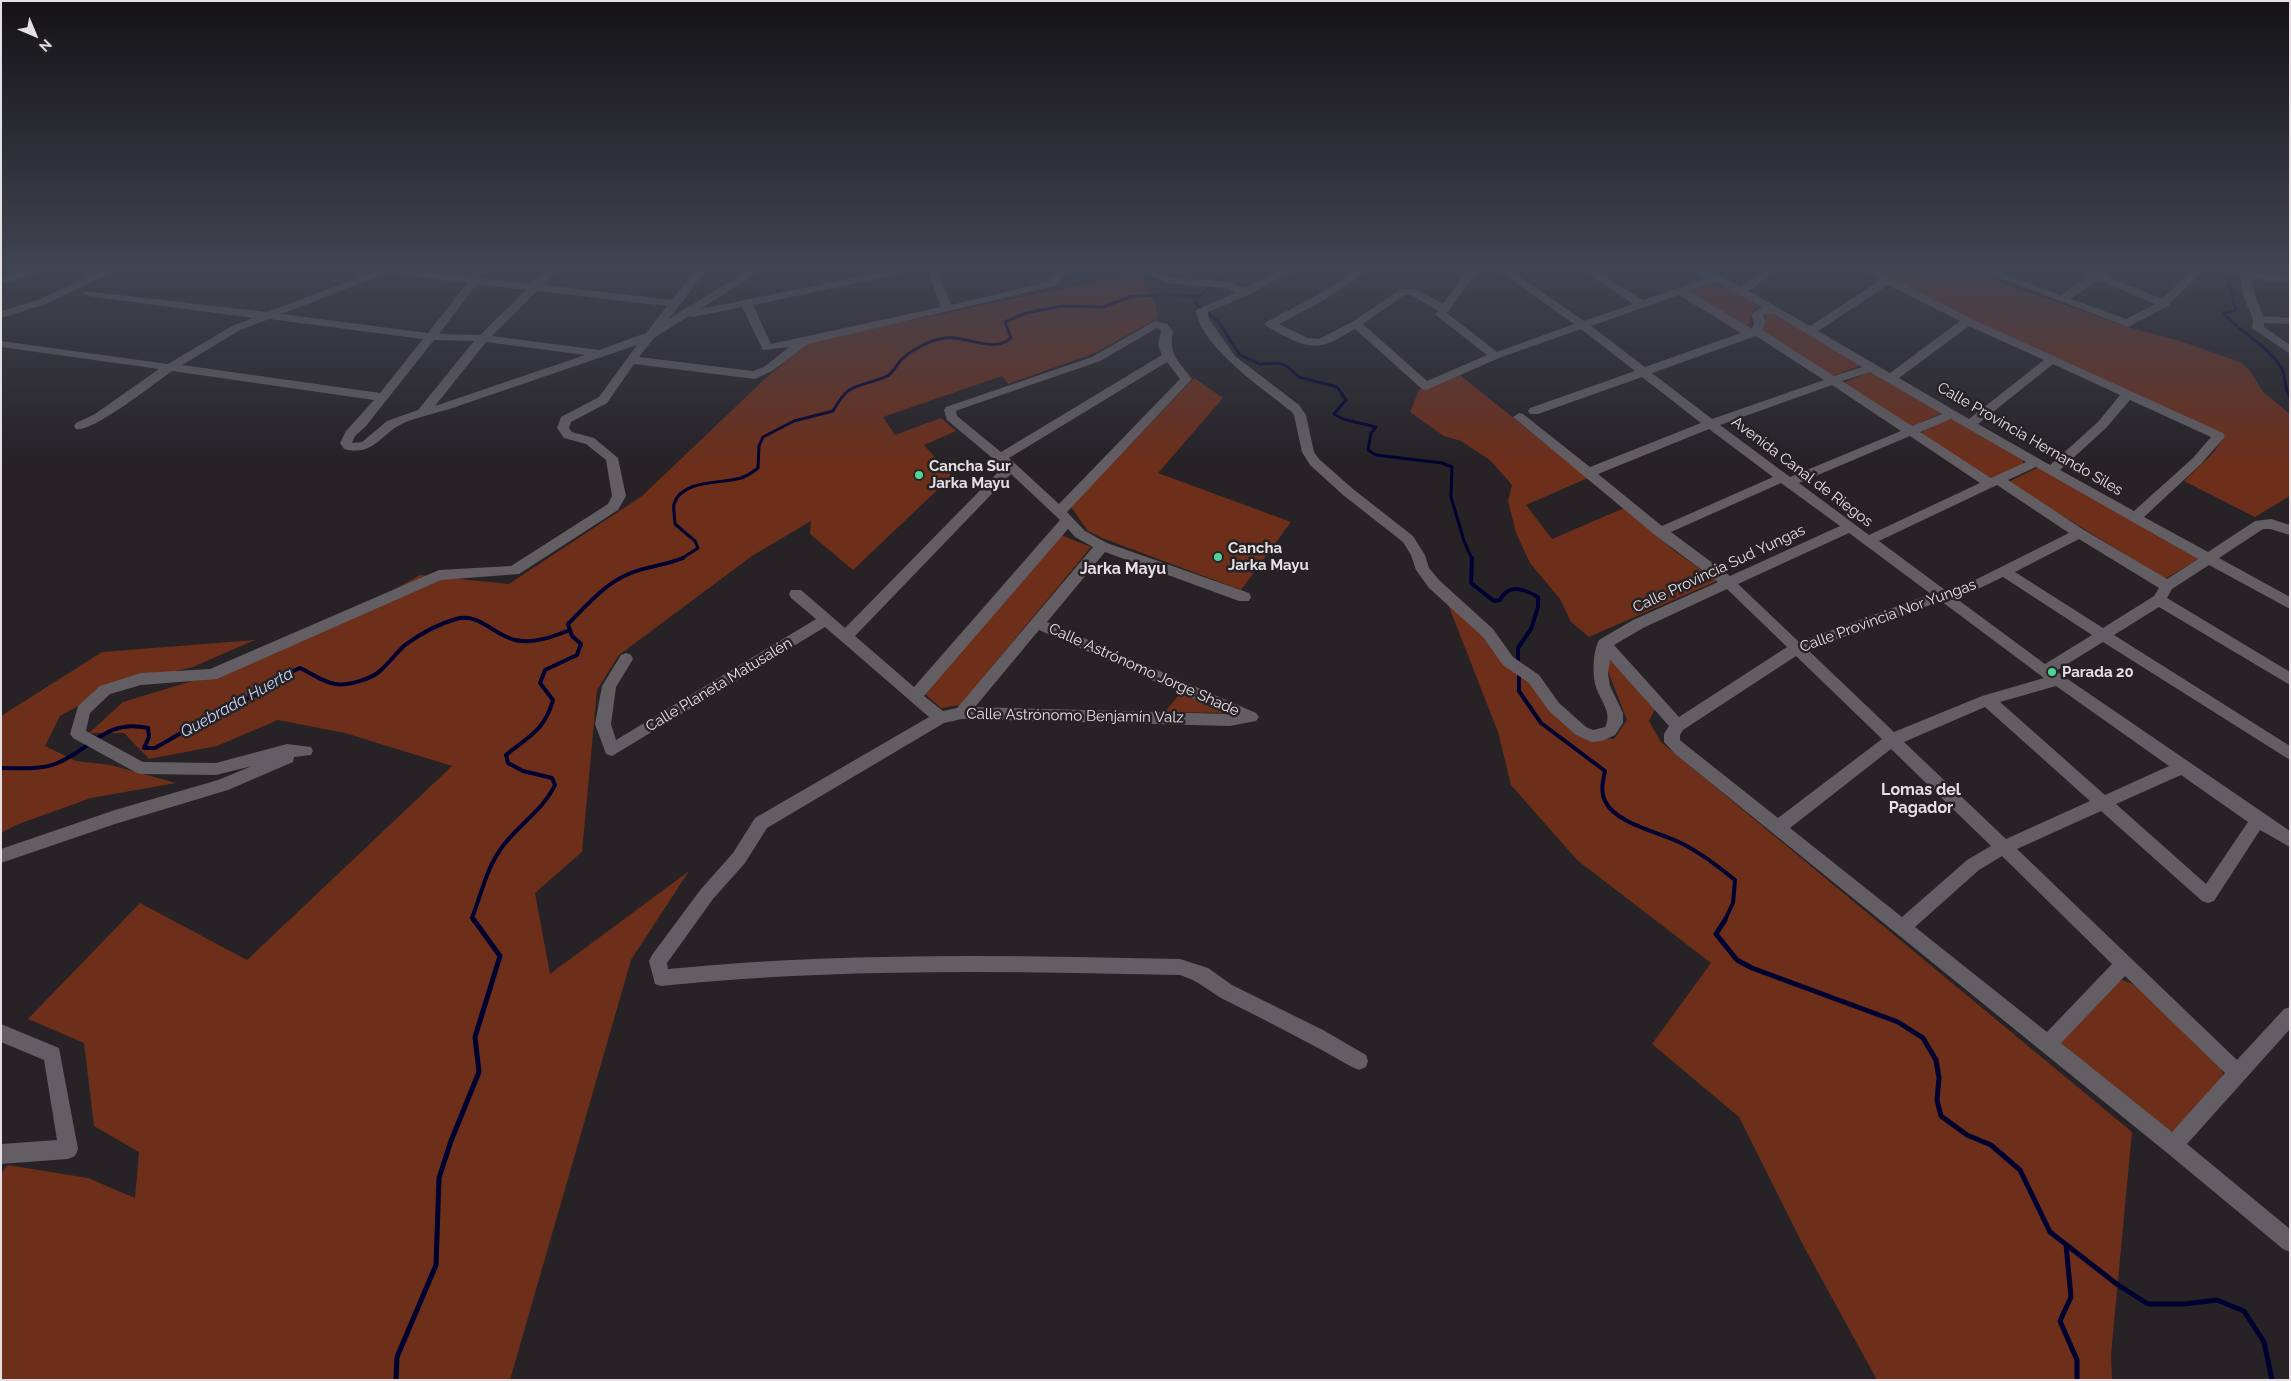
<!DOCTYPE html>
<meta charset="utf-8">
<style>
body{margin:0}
#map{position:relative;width:2291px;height:1381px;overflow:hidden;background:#262226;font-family:Raleway,sans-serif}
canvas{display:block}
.frame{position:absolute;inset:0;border:2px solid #e4e0e3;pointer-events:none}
.north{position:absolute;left:10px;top:10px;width:50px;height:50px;-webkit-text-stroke:4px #262226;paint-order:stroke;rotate:135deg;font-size:14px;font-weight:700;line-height:20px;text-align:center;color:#e4e0e3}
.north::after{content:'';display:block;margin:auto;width:18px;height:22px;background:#e4e0e3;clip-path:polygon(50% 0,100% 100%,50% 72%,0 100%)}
</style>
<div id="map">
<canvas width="2291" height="1381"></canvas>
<div class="frame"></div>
<div class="north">N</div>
</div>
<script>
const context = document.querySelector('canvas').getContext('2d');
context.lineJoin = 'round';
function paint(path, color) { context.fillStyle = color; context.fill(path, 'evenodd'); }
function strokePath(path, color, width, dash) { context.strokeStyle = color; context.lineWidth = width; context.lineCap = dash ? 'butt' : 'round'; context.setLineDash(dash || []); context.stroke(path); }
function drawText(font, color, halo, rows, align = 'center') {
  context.font = font + ' Raleway,sans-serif'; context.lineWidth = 5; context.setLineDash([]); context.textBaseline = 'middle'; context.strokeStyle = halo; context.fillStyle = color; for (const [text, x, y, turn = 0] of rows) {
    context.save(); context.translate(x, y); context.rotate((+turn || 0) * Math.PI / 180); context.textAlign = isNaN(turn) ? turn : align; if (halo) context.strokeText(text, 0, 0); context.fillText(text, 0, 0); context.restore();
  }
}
paint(new Path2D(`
 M1879 272H1972L2127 327 2180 341 2242 363 2250 371 2263 392 2290 414V496L2255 517 2184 481 2214 452 2225 435 1978 322Z
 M1139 273 1156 305 1158 318 1095 353 1008 384 1002 376 883 417 895 435 941 418 956 431 924 445 952 476 853 570 810 534 811 521 752 556 619 655 597 690 582 852 535 893 550 974 689 871 631 960 510 1380H1V1173L8 1165 88 1178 135 1198 139 1152 94 1126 84 1043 28 1019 140 903 247 960 452 766 345 733 278 720 217 746 149 759 124 733H89L123 702 215 674 327 627 420 575 509 584 642 496 768 376 810 341Z
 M1712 282 1737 293 1759 306 1751 312 1748 328 1690 291Z
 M1773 313 1862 365 1833 376 1763 330 1766 325 1765 315Z
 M1868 372H1873L1941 413 1940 414 1910 427 1842 384Z
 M1460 375 1588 478 1526 505 1552 539 1624 508 1675 551 1717 581 1589 637 1571 622 1560 599 1530 563 1516 533 1508 501 1512 485 1490 460 1461 441 1444 436 1410 412 1419 390Z
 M1194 378 1223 398 1158 473 1291 522 1241 590 1102 538 1088 531 1071 507Z
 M1948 419 1955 421 2023 460V465L1991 478 1921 434 1923 431Z
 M2039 467 2198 559 2165 579 2008 482Z
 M1061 535 1091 547 960 705 941 708 925 694Z
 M1442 589 1578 735 1614 739 1627 720 1599 648 1655 709 1649 721 1661 742 2132 1132 2111 1355 2112 1380H1877L1803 1245 1739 1117 1652 1044 1711 963 1577 860 1511 785 1498 732Z
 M255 640 193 667 118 684 60 716 45 746 76 761 111 765 176 783 91 798 16 825 1 833V716L102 652Z
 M1180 693 1227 713 1165 712Z
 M2123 980 2137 986 2221 1067 2223 1074 2220 1079 2177 1129 2172 1131H2166L2061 1043 2063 1038 2117 982Z`), '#6d2e1a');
strokePath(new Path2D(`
 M1227 272 1198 297 1195 303 1218 321 1240 355 1259 364 1279 363 1288 367 1299 377 1337 387 1346 400 1334 414 1343 419 1376 427 1371 433 1368 450 1376 455 1442 463 1452 467 1451 497 1464 541 1472 559
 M2226 272 2236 310 2223 313C2241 333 2266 344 2281 367 2287 376 2283 388 2290 397
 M681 559 698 548 695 541 675 524C675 518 673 510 674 504 682 479 721 484 741 478 747 476 753 472 758 468L759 446 763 437 794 421 833 411C846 388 850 388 874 381 878 379 885 378 889 375 893 372 897 365 901 360 911 350 930 340 945 338 967 335 993 354 1011 338L1005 322 1026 313 1062 306 1103 307 1130 297 1164 294 1198 297`), '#000031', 3);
strokePath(new Path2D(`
 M1472 558 1471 583 1494 601 1500 600C1509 583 1524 589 1538 597V607L1531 629 1518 648V664
 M1519 675V691L1541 723 1605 771C1603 781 1600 791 1605 801 1616 824 1659 832 1681 843 1701 853 1718 866 1735 880L1733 903 1724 922
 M1 768C18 768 39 770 55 764 90 751 105 718 148 728L149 737 144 748H155L209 717 255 695 280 677 300 668C311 673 322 682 335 684 348 686 372 679 381 670 390 662 396 653 405 645 420 634 438 624 456 619 479 612 493 635 515 640 534 644 552 637 570 630
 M475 922 472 918C481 895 486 870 500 850 516 826 542 812 555 785L552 778 523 771 508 763 506 755C528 737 545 730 553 700L540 683 545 670 577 655 581 644 572 636 568 624C587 605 605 583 631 573 648 566 667 565 683 558`), '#000031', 4);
strokePath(new Path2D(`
 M1725 920 1716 934 1737 960 1752 968 1898 1022 1923 1038 1936 1060 1939 1078 1937 1100 1941 1116 1967 1135 1991 1145 2020 1170 2050 1232 2118 1285 2148 1304H2184L2217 1300 2244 1311 2264 1342 2272 1380
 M2066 1245 2071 1297 2060 1321 2077 1360V1380
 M396 1380 397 1357 436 1265 439 1178 451 1141 479 1072 475 1037 500 956 474 920`), '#000031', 5);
paint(new Path2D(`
 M19 272H36L35 274 1 284V277Z
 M99 272H113L46 304 1 318V311L38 300Z
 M374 272H389L282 314 428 333 467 283 400 275 395 272H428L470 277 471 272H481L480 278 532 284 544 272H555L543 285 672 300 694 272H705L669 319 745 272H758L701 309 881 272H902L897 275 753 305 771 344 941 307 928 272H938L951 305 1047 282 1056 272H1067L1055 286 808 344 772 371 755 379 634 364 607 403 571 422 569 428 572 432 594 438 618 458 626 496 618 510 519 574 441 580 217 679 141 685 110 694 90 713 86 731 143 762 216 763 287 744 311 747 313 751 311 755 294 757 293 762 228 790 115 824 1 863V849L115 810 218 780 252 766 216 775 141 774 135 772 73 738 70 734 78 706 100 686 141 673 210 669 439 570 511 566 608 504 612 496 606 460 586 444 564 438 557 428 561 417 599 397 637 345C578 365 520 385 461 405 443 412 424 415 406 422 381 432 375 457 344 449L340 443 346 431 374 400 172 371C155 383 92 433 76 429L74 426 76 423 95 414 159 369 1 347V341L168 364 232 326 253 318 88 296 83 293 84 291 267 312ZM477 284 526 290 480 335 439 334ZM537 291 667 306 646 333 599 350 492 336ZM742 307 763 350 789 347 764 367 753 371 639 357 654 338 689 316 693 317ZM269 319 423 339 380 393 182 365 240 330ZM434 340 474 341 418 410 387 421 362 442 352 443 355 436 366 426ZM486 342 585 355 435 406Z
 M1144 272C1156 272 1159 275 1170 277 1195 282 1221 276 1244 288L1277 272H1291L1248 295 1208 312 1209 319 1235 356 1299 405 1306 415 1314 452 1319 459 1353 489 1413 536 1425 555 1429 568 1439 580 1493 629 1513 657 1539 675 1559 703 1586 727 1593 730 1605 727C1613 713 1600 700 1596 687 1592 674 1593 651 1599 640L1633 620 1718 582 1655 535 1513 417 1519 413 1523 414 1590 467 1701 423 1642 377 1538 414H1530L1528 411 1530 408 1635 371 1581 329 1499 358 1426 390 1422 389 1355 329C1345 334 1333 343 1322 345 1303 349 1283 335 1266 326L1264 324 1266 322 1316 296 1353 272H1366L1324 300 1279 324 1308 338 1319 339 1352 322 1401 289 1417 290 1443 304 1466 272H1477L1447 313 1497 352 1574 324 1501 272H1513L1584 321 1633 304 1586 272H1598L1643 300 1706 278 1697 272H1711L1741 286 1762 272H1774L1749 291 1810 326 1880 280 1867 272H1880L1972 319 2223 433 2225 436 2223 439 2201 464 2144 517 2208 552 2255 521 2271 519 2290 525V535L2270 529H2263L2219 558 2290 597V609L2209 565 2172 589 2167 598 2290 672V685L2159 607 2114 635 2290 746V760L2103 642 2056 671 2290 831V847L2260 830 2214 901 2208 903 2202 901 2101 811 2017 849 2237 1060 2284 1009 2290 1007V1029L2187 1144 2290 1229V1252L2283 1249 2166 1152 1674 753 1664 742V734L1669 726 1610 660 1608 673 1610 686 1623 713V723L1615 735 1602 741 1592 742 1576 735 1549 711 1529 683 1503 665 1483 637 1429 588 1416 570 1411 555 1403 542 1343 495 1310 465 1302 452 1294 415 1291 411C1263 389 1200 346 1196 310L1235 293 1227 288 1167 283ZM1715 282 1762 307 1751 314 1754 323 1752 329 1689 291ZM1888 285 1960 321 1890 373 1818 331ZM1404 295H1411L1438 311 1435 314 1437 316 1487 355 1427 381 1363 324ZM1679 295 1741 333 1645 367 1591 326ZM1767 314H1774L1862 367 1834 376 1763 330 1766 323 1763 315ZM1969 326 2044 360 1969 419 1899 378ZM1756 336 1824 380 1712 419 1652 373ZM2053 364 2120 395 2098 422 2050 465 1978 424ZM1870 372 1942 414 1912 426 1842 381ZM1832 385 1901 431 1790 477 1720 425ZM2130 400 2211 437 2193 458 2134 511 2060 470 2106 428ZM1951 419 2026 462 1991 478 1920 432ZM1709 429 1773 477 1662 526 1598 474ZM1910 436 1980 483 1869 535 1799 483ZM2036 467 2198 559 2167 579 2084 530 2008 480ZM1781 483 1840 526 1730 576 1671 532ZM1997 485 2069 533 1957 589 1945 590 1879 541ZM1849 533 1931 594 1799 642 1738 584ZM2079 539 2159 588 2154 596 2103 628 2015 572ZM2003 577 2092 635 2045 664 1957 599ZM1727 589 1787 647 1679 717 1614 645 1643 628ZM1941 601 2044 678 1982 696 1894 732 1808 650ZM1796 656 1882 739 1778 818 1686 745 1680 740V735L1683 730ZM2056 686 2169 766 2105 795 2000 702ZM1985 707 2090 801 2006 839 1904 742ZM1891 749 1991 846 1967 860 1902 917 1790 828ZM2181 775 2248 822 2206 884 2116 804ZM2002 856 2112 964 2047 1032 1915 927 1979 870ZM2125 976 2225 1073 2172 1132 2061 1043Z
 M1984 272H1999L2061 295 2089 276 2084 272H2107L2105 275 2162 299 2190 272H2201L2168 306 2128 327ZM2098 280 2155 304 2126 319 2071 299Z
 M2239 272H2254L2290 278V284L2251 278 2255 295 2263 316 2290 318V324L2264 323V327L2290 345V354L2252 328 2253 319 2243 295Z
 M1155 321 1167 324 1173 331C1168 355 1179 361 1192 379L1067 512 1085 531 1107 543 1249 593 1251 597 1249 601H1239L1105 552 1047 622 1256 713 1259 717 1256 721 1230 726 962 719 944 723 767 828 745 863 713 899 667 963 668 969C839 952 1009 955 1180 959L1208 968 1232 985 1323 1030 1366 1055 1368 1061 1366 1067 1359 1070 1352 1067C1310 1043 1267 1021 1223 999 1207 990 1199 981 1180 975 1006 971 834 968 661 986L655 984 649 961 652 955 701 889 733 853 755 818 929 717 825 627 612 756 606 754 595 724 602 686 621 655 626 653 631 655 633 659 616 687 611 724 616 740 816 619 791 598 789 594 791 590H801L845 628 1003 467 947 420 944 410 946 407 1092 357ZM1157 328 1161 331 1158 345 1162 355 1001 452 957 416 956 411 958 410 1100 361ZM1167 362 1180 379 1059 504 1009 458ZM1011 474 1060 520 914 687 855 636ZM1068 529 1075 537 1093 547 957 708 943 711 924 696ZM1039 630 1228 714 975 707Z
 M1 1024 59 1048 78 1149 75 1156 68 1159 1 1164V1144L57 1140 44 1060 1 1042Z`), '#635e63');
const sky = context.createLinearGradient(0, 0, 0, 465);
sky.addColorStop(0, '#151315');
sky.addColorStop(0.58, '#414452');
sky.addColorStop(1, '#41445200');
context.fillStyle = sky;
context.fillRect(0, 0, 2291, 465);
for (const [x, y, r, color] of [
 [919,475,5,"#51d397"],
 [1218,557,5,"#51d397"],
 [2052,672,5,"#51d397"]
]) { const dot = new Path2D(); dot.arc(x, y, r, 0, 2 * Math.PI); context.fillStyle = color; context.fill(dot); strokePath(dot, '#262226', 2); }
drawText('15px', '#e4e0e3', '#262226', [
 ["Calle Provincia Hernando Siles",2030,439,30],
 ["Avenida Canal de Riegos",1802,472,37],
 ["Calle Provincia Sud Yungas",1719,569,-25],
 ["Calle Provincia Nor Yungas",1888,616,-20],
 ["Calle Astrónomo Jorge Shade",1144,670,24],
 ["Calle Planeta Matusalén",719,685,-31],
 ["Calle Astrónomo Benjamín Valz",1075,716,1]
]);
drawText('bold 15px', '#e4e0e3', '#262226', [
 ["Cancha Sur",929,466],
 ["Jarka Mayu",929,483],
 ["Cancha",1228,548],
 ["Jarka Mayu",1228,565],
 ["Parada 20",2062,672]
], 'left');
drawText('bold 16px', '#e4e0e3', '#262226', [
 ["Jarka Mayu",1123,569],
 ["Lomas del",1921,790],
 ["Pagador",1921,808]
]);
drawText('italic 16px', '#c3d6f9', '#262226', [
 ["Quebrada Huerta",237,703,-29]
]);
</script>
